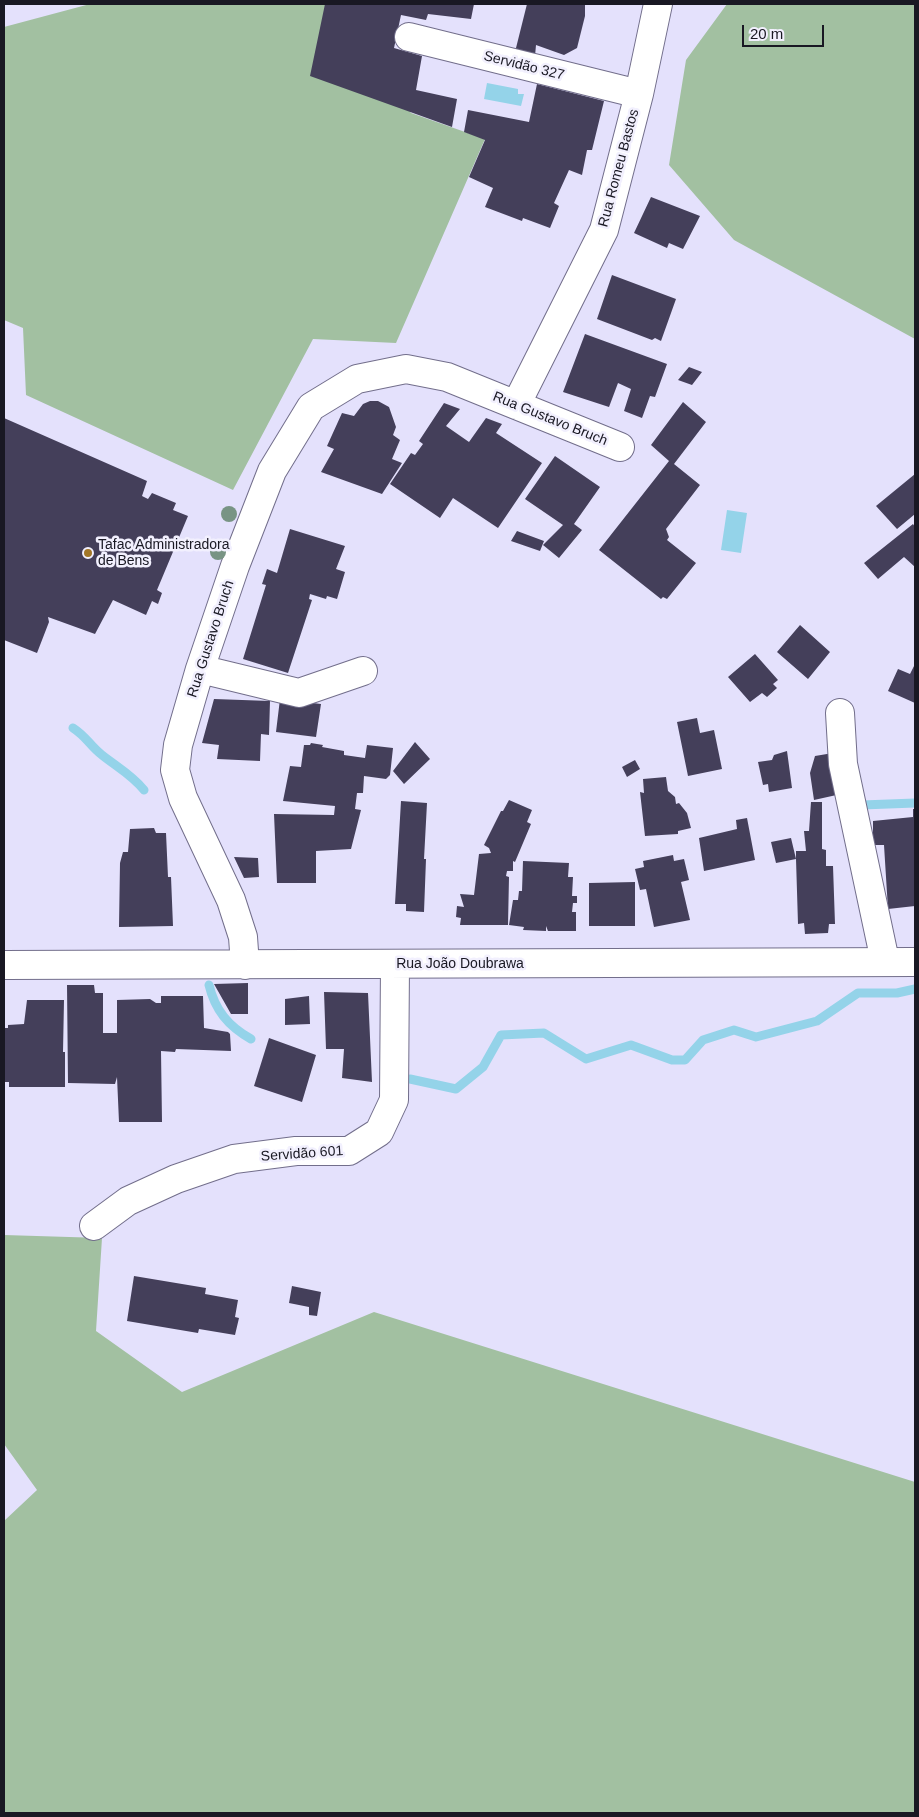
<!DOCTYPE html>
<meta charset="utf-8">
<style>
body{margin:0}
#map{position:relative;width:919px;height:1817px;overflow:hidden;background:#e4e1fc;font-family:Arial,sans-serif}
canvas{display:block}
.frame{position:absolute;inset:0;border:5px solid #191823;pointer-events:none}
.scale{position:absolute;left:742px;top:25px;width:82px;height:22px;box-sizing:border-box;border:2px solid #191823;border-top:0;padding-left:6px;font-size:15px;line-height:18px;white-space:nowrap;color:#191823;-webkit-text-stroke:4px #f2f0fe;paint-order:stroke}
</style>
<div id="map">
<canvas width="919" height="1817"></canvas>
<div class="frame"></div>
<div class="scale">20 m</div>
</div>
<script>
const context = document.querySelector('canvas').getContext('2d');
context.lineJoin = 'round';
function paint(path, color) { context.fillStyle = color; context.fill(path, 'evenodd'); }
function strokePath(path, color, width, dash) { context.strokeStyle = color; context.lineWidth = width; context.lineCap = dash ? 'butt' : 'round'; context.setLineDash(dash || []); context.stroke(path); }
function drawText(font, color, halo, rows, align = 'center') {
  context.font = font + ' Arial,sans-serif'; context.lineWidth = 5; context.setLineDash([]); context.textBaseline = 'middle'; context.strokeStyle = halo; context.fillStyle = color; for (const [text, x, y, turn = 0] of rows) {
    context.save(); context.translate(x, y); context.rotate((+turn || 0) * Math.PI / 180); context.textAlign = isNaN(turn) ? turn : align; if (halo) context.strokeText(text, 0, 0); context.fillText(text, 0, 0); context.restore();
  }
}
paint(new Path2D(`
 M90 4H351L344 22 411 113 485 139 396 343 313 339 233 490 26 395 23 328 4 320V27Z
 M727 4H915V339L734 240 669 165 686 60Z
 M4 1235 102 1238 96 1331 182 1392 374 1312 915 1482V1813H4V1521L37 1490 4 1444Z`), '#a2c0a1');
paint(new Path2D(`
 M487 83 518 89V94H524L521 106 484 99Z
 M727 510 747 513 741 553 721 550Z`), '#94d3e9');
strokePath(new Path2D(`
 M73 728C87 737 90 746 102 755 117 767 132 775 144 790
 M862 805 915 803
 M209 985C215 1010 228 1026 251 1039
 M410 1079 456 1089 483 1067 501 1035 544 1033 586 1059 631 1045 672 1060H685L703 1040 734 1030 756 1037 817 1021 858 993H897L915 989`), '#94d3e9', 9);
paint(new Path2D(`
 M325 4H474L471 19 428 14 426 20 401 15 394 48 422 56 416 90 457 99 452 127 310 76Z
 M527 4H585V16L577 48 564 55 536 45 535 56 515 52Z
 M537 84 604 101 592 150H587L582 175 569 170 554 203 559 206 550 228 523 218 522 221 485 207 493 188 469 177 485 140 464 132 468 110 529 122Z
 M651 197 700 216 683 249 669 243 667 248 634 233Z
 M612 275 676 299 661 341 655 338 652 340 597 319Z
 M585 334 667 364 655 397 650 396 642 418 624 411 631 389 618 383 609 407 563 392Z
 M689 367 702 372 692 385 678 380Z
 M370 401H378L389 407 396 427 393 435 400 440 392 459 402 463 382 494 321 472 334 449 327 446 342 413 354 416 363 404Z
 M683 402 706 422 674 464 700 485 666 529 669 537 667 540 696 563 667 599 663 597 661 599 599 550 669 461 651 445Z
 M444 403 460 409 446 426 469 442 486 418 502 424 496 433 542 463 498 528 453 498 440 518 390 484 411 453 415 455 423 444 419 441Z
 M4 418 147 481 142 496 148 499 152 493 176 503 173 510 188 516 157 590 162 593 158 604 152 601 146 615 113 600 95 634 48 617 49 622 37 653 4 640Z
 M555 456 600 487 574 524 582 530 559 558 543 545 563 525 525 499Z
 M915 474V514L897 529 876 506Z
 M913 524 915 527V567L904 557 878 579 864 563Z
 M290 529 345 546 336 569 345 572 337 599 327 596 326 599 310 594 309 599 312 600 288 673 243 659 266 585 262 584 267 569 277 573Z
 M517 531 544 541 540 551 511 541Z
 M800 625 830 652 808 679 777 652Z
 M755 654 778 680 773 684 777 688 767 697 762 693 750 702 728 677Z
 M915 664V703L888 691 898 669 910 674Z
 M214 699 270 701 269 735 261 734 260 761 217 759 219 745 202 743Z
 M280 699 321 704 316 737 276 732Z
 M697 718 700 733 714 730 722 769 688 776 677 722Z
 M415 742 430 759 404 784 393 771Z
 M311 743 323 745 322 747 344 751V755L365 758 367 745 393 748 390 775 386 779 364 776 363 793H357L355 809 361 810 351 849 316 851V883H277L274 814 334 815 335 806 283 801 290 766 301 767 304 745H310Z
 M787 751 792 788 769 792 768 784 763 785 758 762 772 760 774 755Z
 M833 753 841 794 814 800 810 773 815 756Z
 M635 760 640 769 627 777 622 767Z
 M666 777 668 791 675 797 676 804 679 803 687 813 691 828 678 831V834L645 836 640 792 644 793 643 779Z
 M509 800 532 810 527 822 531 824 515 862 513 861V871H507L506 876 509 877 508 925H460L461 918 456 917 457 906 464 907 460 894 474 895 479 854 491 853 489 848 484 845 501 811H503Z
 M401 801 427 803 424 859H426L424 912 406 911V904H395Z
 M811 802H822V849L826 850V866H833L835 924H829L828 933 805 934 804 923 798 924 796 859 776 863 771 842 791 838 796 859V851H806L804 831H809Z
 M913 809H915V906L888 909 884 845H870L869 838 873 834V821L913 817Z
 M747 818 755 860 704 871 699 838 737 829 736 820Z
 M154 828 156 833H166L168 877H171L173 926 119 927 120 863 123 852H128L130 829Z
 M673 855 674 861 684 859 689 880 681 882 690 920 654 927 646 889 640 890 635 869 644 867 643 861Z
 M234 857 258 858 259 877 244 878Z
 M523 861 569 863 568 877H573L572 896H577V903H573L572 912H576V931H548L546 926V931L523 930 524 927 509 925 513 900H518L519 891H522Z
 M635 882V926H589V883Z
 M248 983V1014H231L214 984Z
 M67 985H94L95 993H103V1033H117V1000L150 999 156 1003H161V996H203L204 1028 228 1032 230 1034 231 1051 176 1049 175 1052 161 1051 162 1122H119L117 1077 115 1084 68 1083Z
 M324 992 368 993 372 1082 342 1078 344 1049H326Z
 M309 996 310 1024 285 1025V999Z
 M27 1000H64L63 1052H65V1087H9V1082H4V1028H8V1025L24 1024Z
 M269 1038 316 1055 302 1102 254 1086Z
 M134 1276 206 1288 205 1294 238 1300 235 1317 239 1318 235 1335 199 1329 198 1333 127 1321Z
 M292 1286 321 1292 317 1316 309 1315V1307L289 1303Z`), '#443f5a');
const minor = new Path2D(`
 M409 37 639 94
 M516 405 604 230 639 94 658 4
 M200 669 299 693 363 671
 M840 713 843 764 885 961
 M4 965 915 962
 M245 965 243 937 231 900 183 798 175 770 178 745 200 669 235 566 272 471 311 407 357 379 406 369 447 377 620 447
 M94 1226 128 1201 176 1179 234 1159 296 1151H349L379 1132 394 1100 395 964`);
strokePath(minor, '#726e8b', 30);
strokePath(minor, '#fff', 28);
context.fillStyle = '#789484';
for (const [x, y] of [
 [229,514],
 [218,552]
]) { context.beginPath(); context.arc(x, y, 8, 0, 2 * Math.PI); context.fill(); }
for (const [x, y, r, color] of [
 [88,553,5,"#a27728"]
]) { const dot = new Path2D(); dot.arc(x, y, r, 0, 2 * Math.PI); context.fillStyle = color; context.fill(dot); strokePath(dot, '#f2f0fe', 2); }
drawText('14px', '#191823', '#f2f0fe', [
 ["Servidão 327",524,66,14],
 ["Rua Romeu Bastos",619,168,-75],
 ["Rua Gustavo Bruch",550,419,22],
 ["Rua Gustavo Bruch",211,639,-72],
 ["Rua João Doubrawa",460,964],
 ["Servidão 601",302,1154,-4]
]);
drawText('14px', '#191823', '#f2f0fe', [
 ["Tafac Administradora",98,545],
 ["de Bens",98,561]
], 'left');
</script>
